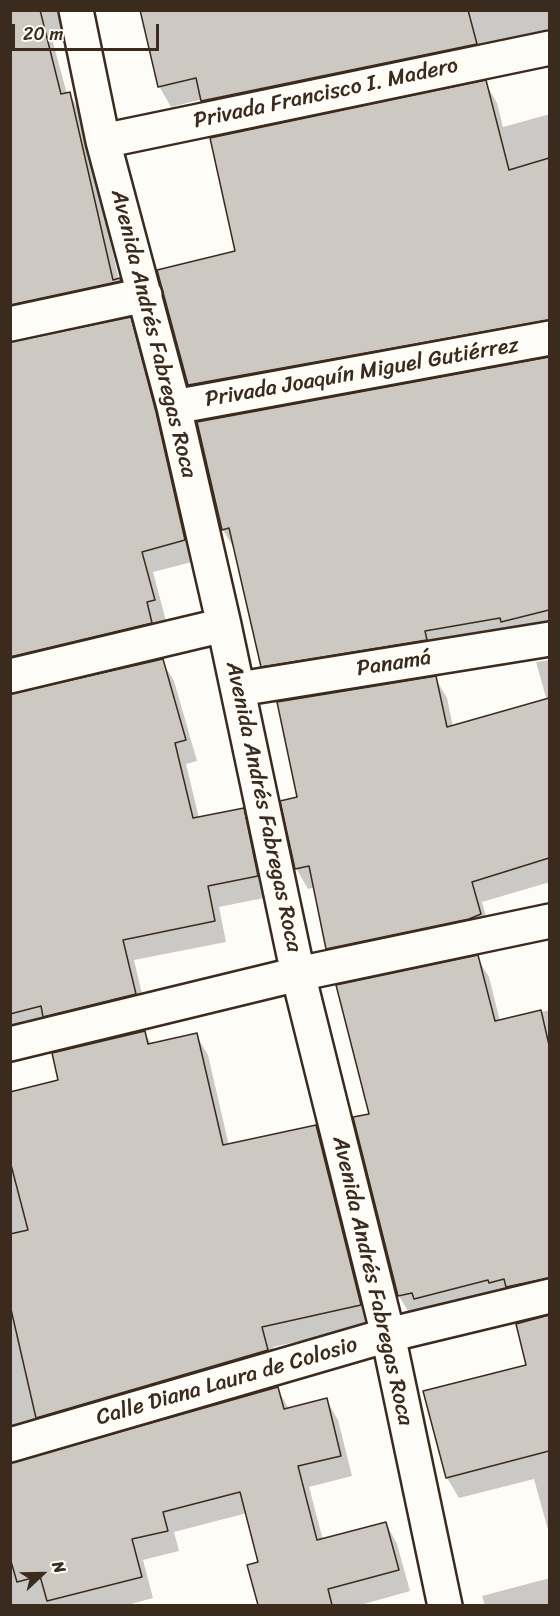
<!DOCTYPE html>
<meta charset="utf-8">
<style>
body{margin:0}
#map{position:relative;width:560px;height:1616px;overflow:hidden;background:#fdfcf7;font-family:Sriracha,sans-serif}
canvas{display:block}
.frame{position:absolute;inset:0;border:12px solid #3b2a1e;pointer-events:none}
.north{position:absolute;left:12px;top:1544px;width:60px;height:60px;-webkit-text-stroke:4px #fdfcf7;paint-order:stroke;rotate:68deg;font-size:16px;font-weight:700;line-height:24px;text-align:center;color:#3b2a1e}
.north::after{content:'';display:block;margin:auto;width:21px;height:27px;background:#3b2a1e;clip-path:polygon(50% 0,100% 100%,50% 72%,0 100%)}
.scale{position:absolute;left:12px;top:24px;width:147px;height:27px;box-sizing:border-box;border:3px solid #3b2a1e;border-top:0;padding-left:8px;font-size:18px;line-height:21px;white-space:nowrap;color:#3b2a1e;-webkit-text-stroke:4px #fdfcf7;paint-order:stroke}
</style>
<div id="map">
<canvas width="560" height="1616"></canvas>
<div class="frame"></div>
<div class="north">N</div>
<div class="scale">20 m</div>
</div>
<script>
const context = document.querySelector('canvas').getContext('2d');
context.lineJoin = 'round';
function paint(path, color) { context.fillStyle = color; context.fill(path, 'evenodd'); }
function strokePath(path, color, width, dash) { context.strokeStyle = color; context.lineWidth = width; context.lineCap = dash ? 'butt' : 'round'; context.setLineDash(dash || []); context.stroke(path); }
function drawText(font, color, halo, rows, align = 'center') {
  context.font = font + ' Sriracha,sans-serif'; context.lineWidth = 4.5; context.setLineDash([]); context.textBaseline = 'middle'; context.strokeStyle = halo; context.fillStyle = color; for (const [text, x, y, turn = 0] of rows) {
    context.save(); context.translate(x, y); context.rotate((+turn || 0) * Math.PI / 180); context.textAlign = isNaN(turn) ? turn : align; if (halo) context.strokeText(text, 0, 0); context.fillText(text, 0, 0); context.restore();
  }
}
paint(new Path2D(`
 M10 10H62L67 31 51 35 67 94 69 93 81 114 119 280 132 302 52 319 40 298Z
 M141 10H550V47L215 121 203 99 171 107 159 86Z
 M485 82 497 103 503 127 550 114V341L201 405 189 385 159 271 237 252Z
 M130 319 142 340 196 561 153 572 166 621 157 623 163 643 10 682V344Z
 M550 359V642L274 686 262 666 235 550 223 530 198 423Z
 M550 660V882L482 902 491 935 340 969 328 948 315 887 308 889 296 868 299 798 435 678 447 698 453 727 547 701 536 662Z
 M162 661 174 681 197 761 186 764 199 818 243 810 255 830 269 897 219 907 226 942 134 960 147 1015 10 1038V696Z
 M477 957 489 977 500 1021 550 1010V1289L411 1316 399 1296 371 1115Z
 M144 1032 152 1045 196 1035 208 1055 229 1146 316 1127 328 1147 372 1325 273 1347 279 1371 10 1451V1093L60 1081Z
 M550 1342V1537L534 1479 459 1498 447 1478 528 1366 524 1348Z
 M277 1388 289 1409 326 1399 338 1420 352 1476 309 1487 323 1540 386 1523 397 1544 410 1591 357 1606H260L248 1566 260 1563 247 1513 174 1532 179 1551 143 1560 153 1598 124 1606H10V1465Z
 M550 1578V1606H485L482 1596Z`), '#0003');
const building = new Path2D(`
 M10 10H40L61 94 70 92 113 280 120 278 121 281 10 305Z
 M140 10H468L477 44 201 101 196 78 158 87Z
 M486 80 509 170 549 158V320L188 385 157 270 235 251 210 138Z
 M131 317 156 412 185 540 142 552 155 600 147 602 152 623 10 657V342Z
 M549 357V610L501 622 500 618 425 631 427 640 261 667 229 528 222 530 197 422Z
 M163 659 186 740 175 743 193 818 244 808 258 876 208 886 215 921 123 940 136 994 43 1017 41 1006 10 1014V694Z
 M436 676 447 727 549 698V858L472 882 481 914 469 919 326 949 309 866 295 869 280 801 297 797 277 702Z
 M478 955 495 1021 541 1010 549 1045V1278L506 1287 504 1279 489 1283 488 1280 414 1299 412 1293 398 1296 353 1117 369 1114 336 985Z
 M145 1031 148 1044 197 1033 223 1145 316 1125 361 1305 262 1327 268 1350 36 1418 10 1305V1234L28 1230 10 1161V1092L58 1080 52 1053Z
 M549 1315V1451L446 1478 423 1391 526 1365 516 1324Z
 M278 1387 284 1409 327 1398 341 1456 298 1466 317 1540 386 1522 399 1570 328 1589 332 1605H258L247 1565 258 1562 240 1492 163 1512 168 1531 132 1539 142 1577 47 1601 40 1576 17 1582 10 1558V1463Z`);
paint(building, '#cdc8c2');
strokePath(building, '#3b2a1e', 1.5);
const minor = new Path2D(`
 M76 10 103 141 174 407 224 625 298 974 388 1335 445 1606
 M103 141 550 48
 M10 324 145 295
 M174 407 550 338
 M10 676 224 625
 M239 689 550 639
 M10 1044 298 974 550 921
 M10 1445 388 1335 550 1296`);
strokePath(minor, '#3b2a1e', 38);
strokePath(minor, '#fdfcf7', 33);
drawText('22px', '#3b2a1e', '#fdfcf7', [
 ["Privada Francisco I. Madero",326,94,-12],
 ["Avenida Andrés Fabregas Roca",153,334,76],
 ["Privada Joaquín Miguel Gutiérrez",362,373,-10],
 ["Panamá",394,664,-9],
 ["Avenida Andrés Fabregas Roca",263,807,78],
 ["Avenida Andrés Fabregas Roca",372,1281,77],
 ["Calle Diana Laura de Colosio",227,1382,-16]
]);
</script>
